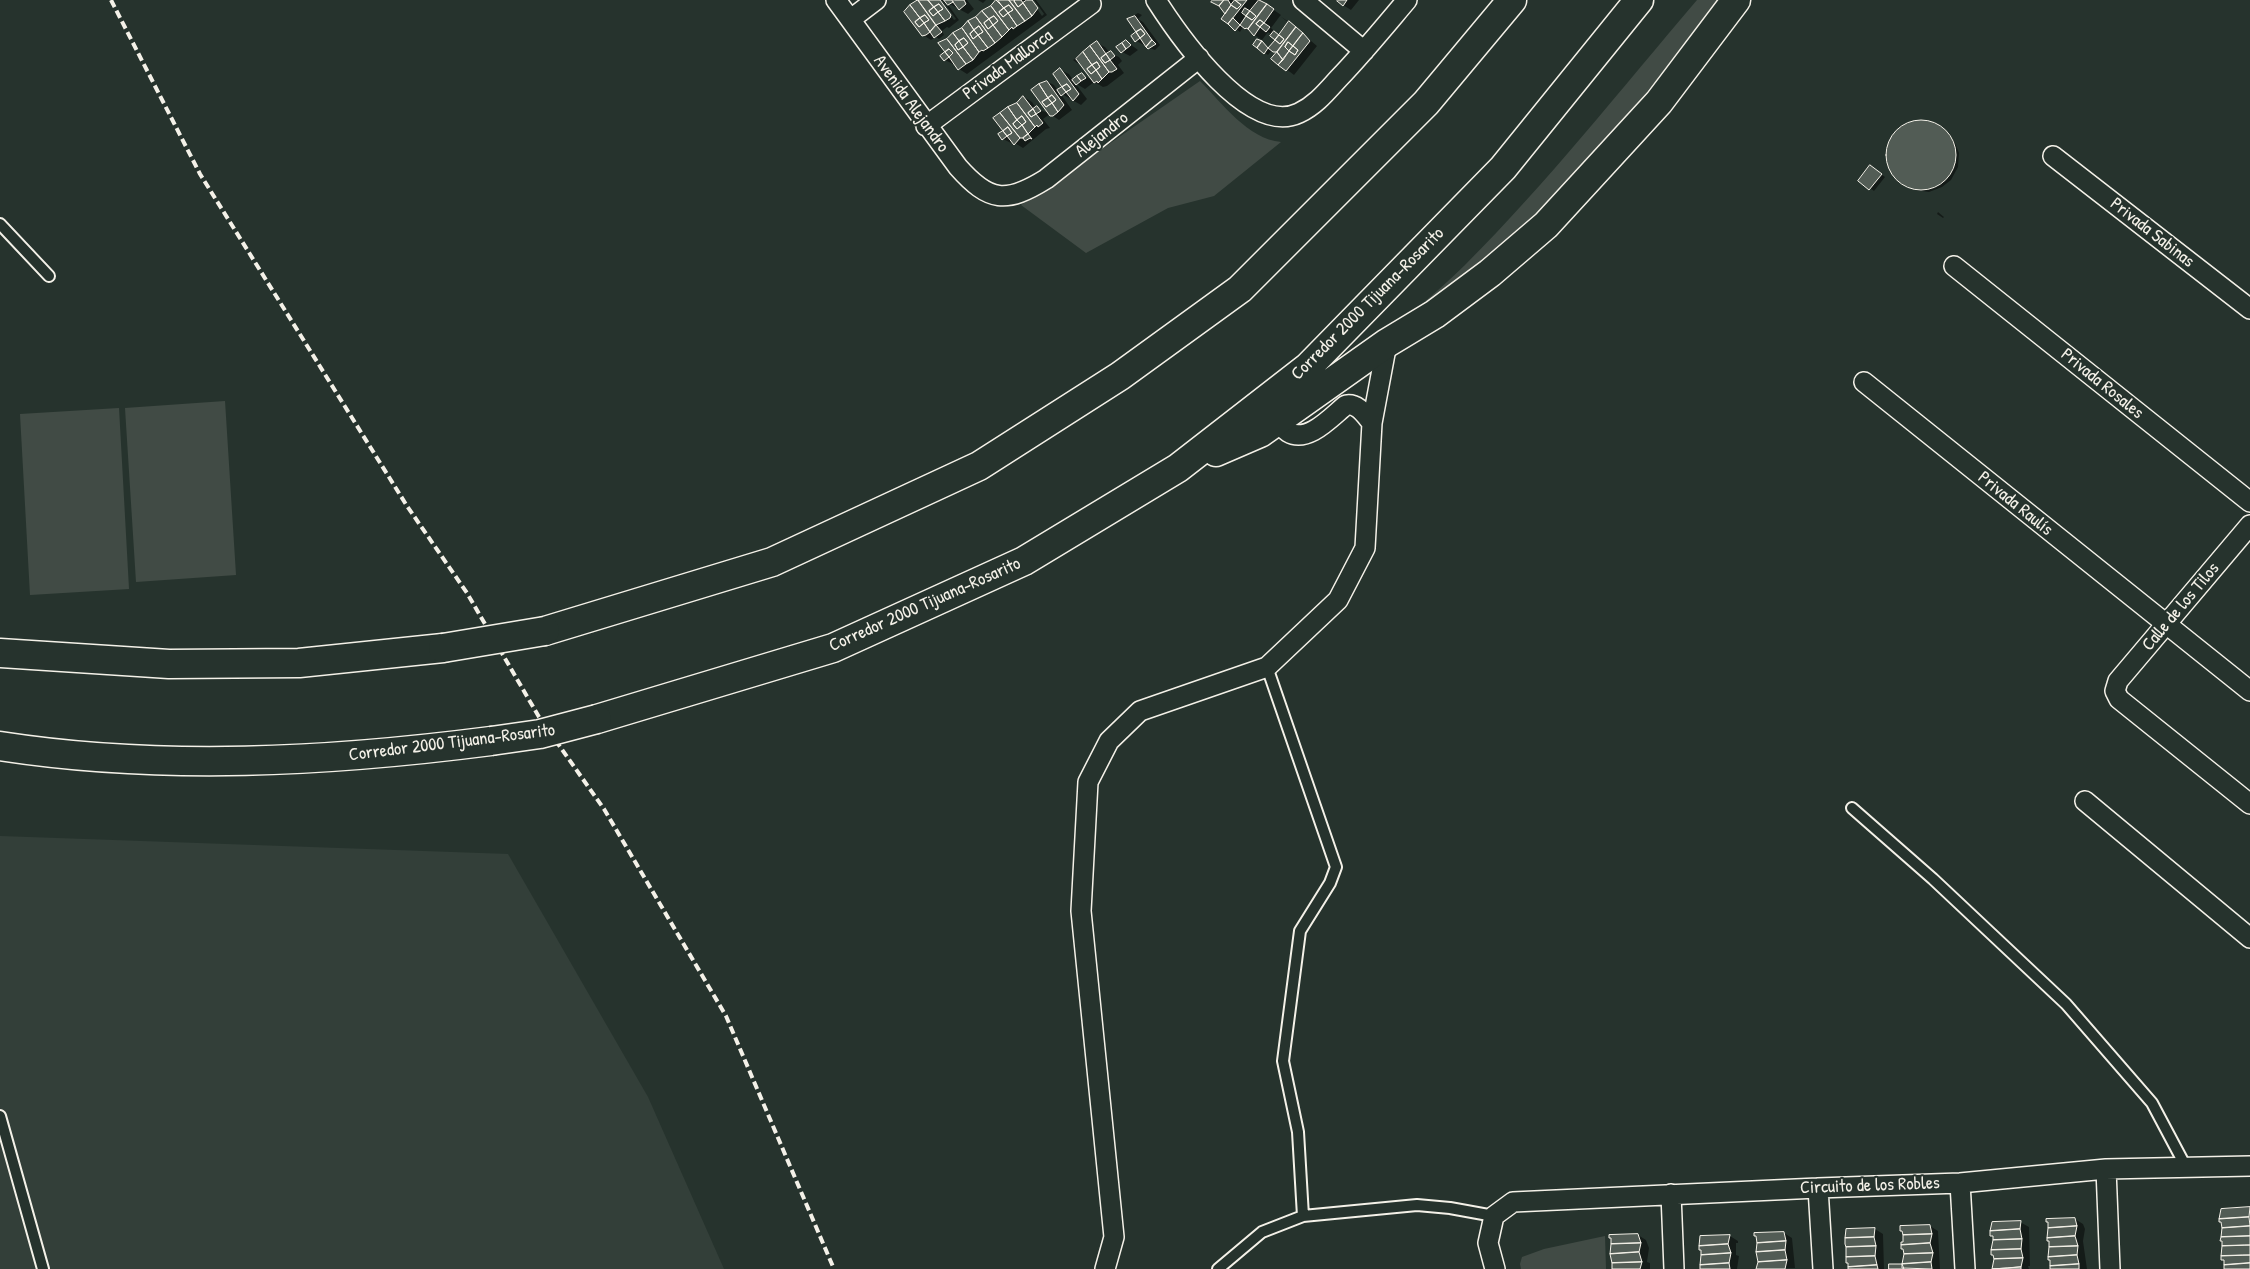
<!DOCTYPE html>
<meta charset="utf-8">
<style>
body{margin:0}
canvas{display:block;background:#26332d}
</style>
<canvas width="2250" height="1269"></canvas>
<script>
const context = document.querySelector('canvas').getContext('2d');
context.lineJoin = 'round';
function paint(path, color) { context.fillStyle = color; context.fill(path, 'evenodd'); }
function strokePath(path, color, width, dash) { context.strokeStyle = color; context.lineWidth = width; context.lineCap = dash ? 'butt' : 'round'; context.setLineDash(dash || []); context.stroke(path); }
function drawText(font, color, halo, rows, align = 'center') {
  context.font = font + ' "Patrick Hand",sans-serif'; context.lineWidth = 4; context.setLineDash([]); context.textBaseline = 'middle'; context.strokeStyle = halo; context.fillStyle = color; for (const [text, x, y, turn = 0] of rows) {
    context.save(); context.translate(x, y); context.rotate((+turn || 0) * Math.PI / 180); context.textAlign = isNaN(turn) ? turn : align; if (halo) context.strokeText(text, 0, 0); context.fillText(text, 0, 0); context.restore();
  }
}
paint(new Path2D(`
 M0 836 508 854 648 1097 724 1269H0Z`), '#333f39');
paint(new Path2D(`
 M1697 0H1721L1684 48 1580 171 1492 261 1375 345C1404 318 1437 293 1465 265 1548 182 1621 89 1697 0Z
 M1200 81C1222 103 1248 139 1281 142L1214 196 1168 208 1086 253 1021 205Z
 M225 401 236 575 136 582 125 408Z
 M119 408 129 589 30 595 20 414Z
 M1605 1236 1606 1269H1521L1520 1264 1522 1257 1544 1249Z`), '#414b45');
paint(new Path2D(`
 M919 0H939L954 20 956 19 942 0H967L974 9 968 14 946 2 959 20 949 28 947 27 942 31 944 35 939 39 936 37 931 40 923 35Z
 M978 0H986L983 3Z
 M1000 0H1031L1042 16 1044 14 1034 0H1036L1047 15 967 74 959 69 955 63 953 64 945 60 947 53 945 42Z
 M1214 0H1260L1281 15 1280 16 1289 22 1317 46 1294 75 1273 59 1278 52 1273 49 1268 55 1265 53 1258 40 1262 41 1269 49 1276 39 1273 35 1268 32 1262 40 1243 27 1240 32 1236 29 1223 18 1226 14 1213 2ZM1280 16 1289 23 1279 36 1271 28Z
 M1340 0H1359L1351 10 1343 5Z
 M1138 13 1142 15 1138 19 1143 22 1160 45 1155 50 1149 48 1146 44 1144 45 1136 41 1138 32 1128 19Z
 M1126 41 1138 50 1130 56 1122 52Z
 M1097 43 1105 47 1110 53 1119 57 1122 61 1118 65 1124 73 1107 86 1103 87 1094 82 1085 89 1075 83 1087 99 1081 105 1060 93 1072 110 1059 120 1050 114 1033 90 1046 81 1054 85 1058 91 1064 87 1060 70 1069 74 1073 80 1082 74 1093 81 1080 62 1077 63 1073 60Z
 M1024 97 1032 102 1036 108 1050 114 1043 119 1050 128 1046 129 1023 148 1013 142 1011 143 1003 139 1014 107Z
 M1918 122 1932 124 1949 133 1955 143 1959 153 1958 167 1951 180 1942 187 1929 192 1915 190 1898 181 1891 171 1887 159 1888 145 1896 133 1904 126Z
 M1874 169 1885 177 1874 191 1860 180Z
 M1938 212 1944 217 1943 218 1937 214Z
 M2075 1219 2083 1224 2085 1229 2083 1241 2087 1269H2051L2048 1221Z
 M2020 1222 2029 1227 2030 1266H2028L2029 1269H1994Z
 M1930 1226 1938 1231 1940 1269H1891L1905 1262V1250L1902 1249 1904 1231Z
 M1875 1229 1883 1234 1884 1269H1849L1847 1230Z
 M1784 1233 1792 1238 1795 1268 1758 1269Z
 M1638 1235 1646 1240 1649 1248 1647 1262 1650 1263V1269H1613L1612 1239 1610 1238Z
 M1730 1236 1738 1241V1243H1736V1255L1739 1256 1737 1269H1702Z`), '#0007');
const building = new Path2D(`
 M918 0H928L934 7 929 11 933 16 938 12 945 21 936 25Z
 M918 0 936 25 930 32 924 23 929 20 925 15 920 18 910 5Z
 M928 0H940L951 15 950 18 945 21 938 12 943 9 939 4 934 7Z
 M944 0H952L953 2 948 5Z
 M955 0H964L966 4 959 10 953 2Z
 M996 0 1004 8 999 12 1003 17 1008 13 1017 26 1013 29 1012 27 1009 30 991 6Z
 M998 0H1009L1025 21 1017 26 1008 13 1013 10 1009 5 1004 8Z
 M1009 0H1015L1014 1 1018 7 1023 3 1032 16 1025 21Z
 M1015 0H1021L1023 3 1018 7 1014 1Z
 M1027 0H1032L1038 8 1032 16 1023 3Z
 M1213 0H1224L1219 6 1211 2Z
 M1224 0H1228L1231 5 1225 14 1219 6Z
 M1235 0 1241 5 1237 9 1231 5Z
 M1235 0H1247L1228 24 1221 19 1231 5 1237 9 1241 5Z
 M1259 0 1267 4 1248 29 1246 28 1245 29 1240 25 1246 16 1252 20 1256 16 1250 11Z
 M1338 0H1347L1343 6 1337 1Z
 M939 4 943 9 938 12 934 7Z
 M1267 4 1274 9 1264 23 1260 20 1256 24 1260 27 1254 36 1248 29Z
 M910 5 920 18 915 22 919 27 924 23 930 32 926 35 922 36 904 12Z
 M1009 5 1013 10 1008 13 1004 8Z
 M991 6 1009 30 1002 37 993 25 998 21 994 16 989 19 982 11Z
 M934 7 938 12 933 16 929 11Z
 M1004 8 1008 13 1003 17 999 12Z
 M1245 8 1250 11 1246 16 1242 13Z
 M982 11 989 19 984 23 988 29 993 25 1002 37 995 43 976 17Z
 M1250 11 1256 16 1252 20 1246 16Z
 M925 15 929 20 924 23 920 18Z
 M994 16 998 21 993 25 989 19Z
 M1135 16 1152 40 1146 47 1140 38 1145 34 1141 29 1136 32 1127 19Z
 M976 17 995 43 988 48 978 35 983 32 979 26 974 30 968 21Z
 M920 18 924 23 919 27 915 22Z
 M1233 18 1240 25 1235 31 1228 24Z
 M989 19 993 25 988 29 984 23Z
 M1260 20 1264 23 1260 27 1256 24Z
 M968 21 974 30 970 34 973 39 978 35 988 48 983 51 982 50 979 52 962 28Z
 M1289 21 1296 27 1277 52H1273L1268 48 1275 40 1280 44 1284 39 1279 35Z
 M1264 23 1270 27 1266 32 1260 27Z
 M936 25 942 32 934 38 930 32Z
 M979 26 983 32 978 35 974 30Z
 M1296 27 1303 33 1293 46 1288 42 1285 47 1289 51 1283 60 1277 52Z
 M962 28 979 52 973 60 963 47 968 43 964 38 959 41 953 33Z
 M1141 29 1145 34 1140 38 1136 32Z
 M974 30 978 35 973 39 970 34Z
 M1274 31 1279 35 1275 40 1270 36Z
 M1136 32 1140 38 1135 42 1131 36Z
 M953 33 959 41 955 45 958 50 963 47 973 60 966 64 947 39Z
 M1303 33 1310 41 1286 71 1278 65 1289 51 1295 55 1298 50 1293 46Z
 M1279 35 1284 39 1280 44 1275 40Z
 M964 38 968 43 963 47 959 41Z
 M947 39 966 64 958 70 949 57 953 53 949 49 945 52 938 43Z
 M1257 39 1262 41 1257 48 1253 45Z
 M1126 40 1131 45 1126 49 1122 43Z
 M1152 40 1156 44 1148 49 1146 47Z
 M959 41 963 47 958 50 955 45Z
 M1097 41 1106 54 1101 58 1105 63 1110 60 1117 69 1112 72H1109L1090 46Z
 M1262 41 1268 48 1264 54 1257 48Z
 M1288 42 1293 46 1289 51 1285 47Z
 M1122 43 1126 49 1121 53 1116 47Z
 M1090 46 1109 72 1102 79 1096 70 1100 67 1097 62 1092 65 1083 52Z
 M1293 46 1298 50 1295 55 1289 51Z
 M949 49 953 53 949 57 945 52Z
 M1111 51 1115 56 1110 60 1106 54Z
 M945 52 949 57 944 61 940 56Z
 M1083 52 1092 65 1087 69 1091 74 1096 70 1102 79 1098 83 1097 81 1094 83 1076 59Z
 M1277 52 1283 60 1278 65 1271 59Z
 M1106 54 1110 60 1105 63 1101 58Z
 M1097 62 1100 67 1096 70 1092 65Z
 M1092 65 1096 70 1091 74 1087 69Z
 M1060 68 1079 94 1073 101 1066 92 1071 89 1067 84 1062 87 1053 74Z
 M1082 73 1086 78 1081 81 1077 76Z
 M1077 76 1081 81 1076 85 1072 80Z
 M1047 81 1064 105 1058 112 1052 103 1056 100 1052 95 1048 98 1039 84Z
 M1039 84 1048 98 1042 102 1046 107 1052 103 1058 112 1053 116H1050L1031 90Z
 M1067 84 1071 89 1066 92 1062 87Z
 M1062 87 1066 92 1061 96 1057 90Z
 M1052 95 1056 100 1052 103 1048 98Z
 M1023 96 1033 109 1028 113 1031 117 1036 114 1043 123 1038 127 1037 125 1035 127 1017 103Z
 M1048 98 1052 103 1046 107 1042 102Z
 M1017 103 1035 127 1028 134 1022 125 1026 122 1022 116 1017 120 1008 107Z
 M1037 106 1041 111 1036 114 1033 109Z
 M1008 107 1017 120 1013 124 1017 129 1022 125 1028 134 1023 138H1020L1000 113Z
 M1033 109 1036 114 1031 117 1028 113Z
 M1000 113 1020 138 1014 145 1007 136 1012 133 1008 127 1003 131 993 118Z
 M1022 116 1026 122 1022 125 1017 120Z
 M1017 120 1022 125 1017 129 1013 124Z
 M1886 155a35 35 0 1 1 70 0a35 35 0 1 1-70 0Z
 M1008 127 1012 133 1007 136 1003 131Z
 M1003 131 1007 136 1002 140 998 134Z
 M1028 134 1032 139 1030 138 1025 141 1023 138Z
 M1870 165 1882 174 1869 190 1858 181Z
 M2250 1207 2249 1217 2219 1219 2221 1209Z
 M2249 1217 2250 1226 2222 1228 2221 1222H2219V1219Z
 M2075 1218 2077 1226 2048 1228V1222H2046V1219Z
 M2021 1221 2020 1229 1990 1231 1992 1222Z
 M1930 1225 1932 1234 1903 1235 1902 1231H1900V1226Z
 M2077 1226 2075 1236 2047 1238 2048 1228Z
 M2250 1226V1236L2221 1237 2222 1228Z
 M1875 1228 1874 1237 1845 1238 1846 1229Z
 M2020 1229 2022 1239 1993 1240V1236H1990V1231Z
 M1784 1232 1786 1241 1757 1243 1756 1236H1754V1233Z
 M1638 1234 1641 1243 1611 1244V1238H1609V1235Z
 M1932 1234 1930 1243 1901 1245V1242H1903V1235Z
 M1730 1235 1728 1244 1699 1246 1700 1236Z
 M2075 1236 2078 1246 2049 1247V1241H2047V1238Z
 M2250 1236V1245L2222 1246V1241H2220L2221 1237Z
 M1874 1237 1876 1246 1846 1247 1845 1244V1238Z
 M2022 1239 2021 1249 1991 1250 1993 1240Z
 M1786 1241 1785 1250 1756 1252 1757 1243Z
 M1641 1243 1639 1252 1610 1254 1611 1244Z
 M1930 1243 1933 1253 1904 1254 1903 1249H1901V1245Z
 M1728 1244 1731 1253 1701 1255V1250H1699V1246Z
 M2245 1245H2250V1255L2221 1256 2222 1246Z
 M1876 1246 1875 1256 1846 1257V1247Z
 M2078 1246 2077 1255 2048 1257 2049 1247Z
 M2021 1249 2023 1258 1994 1259 1993 1255H1991V1250Z
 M1785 1250 1787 1260 1758 1262 1756 1252Z
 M1639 1252 1642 1262 1612 1263 1610 1254Z
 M1731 1253 1729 1263 1700 1265 1701 1255Z
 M1933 1253 1931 1262 1902 1264 1904 1254Z
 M2077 1255 2079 1264 2050 1266V1260H2048V1257Z
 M2243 1255H2250V1263L2224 1265V1260H2221V1256Z
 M1875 1256 1877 1265 1848 1267V1263H1846V1257Z
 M2023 1258 2021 1267 1992 1269 1994 1259Z
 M1787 1260 1785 1269H1756L1758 1262Z
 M1642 1262 1640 1269H1612V1263Z
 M1931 1262 1932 1269 1902 1268V1264Z
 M1729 1263 1730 1269H1700V1265Z
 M2250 1263V1269H2224V1265Z
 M1889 1264H1902L1904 1269H1889Z
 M2079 1264V1269H2050V1266Z
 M1877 1265 1878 1269H1848V1267Z
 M2021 1267V1269H1992L2007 1268Z`);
paint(building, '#525c55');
strokePath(building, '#f4f1e8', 1);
const lane = new Path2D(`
 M0 224 49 276
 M1267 667 1336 867 1330 883 1300 931 1283 1061 1298 1132 1303 1216
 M1852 808 1933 879 2066 1004 2152 1103 2186 1167
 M0 1116 43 1269
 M1218 1269 1262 1232 1303 1216 1417 1205 1450 1208 1494 1216`);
const street = new Path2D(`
 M836 0 958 167C989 202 1006 204 1046 179L1199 58
 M1156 0C1179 36 1249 137 1299 113 1316 105 1327 91 1339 78 1363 53 1385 26 1407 0
 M1303 0 1364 51
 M851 19 876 0
 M926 126 1091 4
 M2053 156 2250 309
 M1954 266 2250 502
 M1864 382 2250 691
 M1268 413C1274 419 1281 427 1288 432 1308 444 1332 416 1346 405 1358 403 1365 415 1372 423
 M2250 525 2118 681 2115 691 2119 699 2250 804
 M2085 801 2250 938
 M2106 1169 2110 1269
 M1960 1183 1965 1269
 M1818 1188 1823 1269
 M1671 1194 1674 1269
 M1105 1269 1114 1237 1081 911 1088 782 1109 741 1140 711 1267 667 1338 600 1365 548 1372 423 1387 343
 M1495 1269 1488 1243 1494 1216 1513 1202 1818 1188 1960 1183 2106 1169 2250 1166`);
const highway = new Path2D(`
 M1216 452 1260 433 1387 343 1435 314 1490 273 1546 225 1659 102 1736 0
 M545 631 772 562 979 466 1120 376 1240 289 1426 103 1512 0
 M0 653 169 664 299 663 443 648
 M597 719 833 648 1024 561 1178 468 1308 367 1503 168 1639 0
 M0 746C162 771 328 762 491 741`);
strokePath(lane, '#f4f1e8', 14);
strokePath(street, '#f4f1e8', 22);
strokePath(highway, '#f4f1e8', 31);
strokePath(lane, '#26332d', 10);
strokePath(street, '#26332d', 19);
strokePath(highway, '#26332d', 28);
strokePath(new Path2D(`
 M111 0 200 174 407 506 467 593 539 717 604 809 726 1016 834 1269`), '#f4f1e8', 4, [8, 4]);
const highwayBridge = new Path2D(`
 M443 648 545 631
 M491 741 540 734 597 719`);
strokePath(highwayBridge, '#f4f1e8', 31, []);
strokePath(highwayBridge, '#26332d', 28);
drawText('18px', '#f4f1e8', '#26332d', [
 ["Privada Mallorca",1008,65,-36],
 ["Avenida Alejandro",911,104,54],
 ["Alejandro",1102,135,-38],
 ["Privada Sabinas",2152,233,38],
 ["Corredor 2000 Tijuana-Rosarito",1368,304,-45],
 ["Privada Rosales",2102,384,39],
 ["Privada Raulís",2015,504,39],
 ["Corredor 2000 Tijuana-Rosarito",925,605,-24],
 ["Calle de los Tilos",2181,607,-50],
 ["Corredor 2000 Tijuana-Rosarito",452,743,-7],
 ["Circuito de los Robles",1870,1186,-2]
]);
</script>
